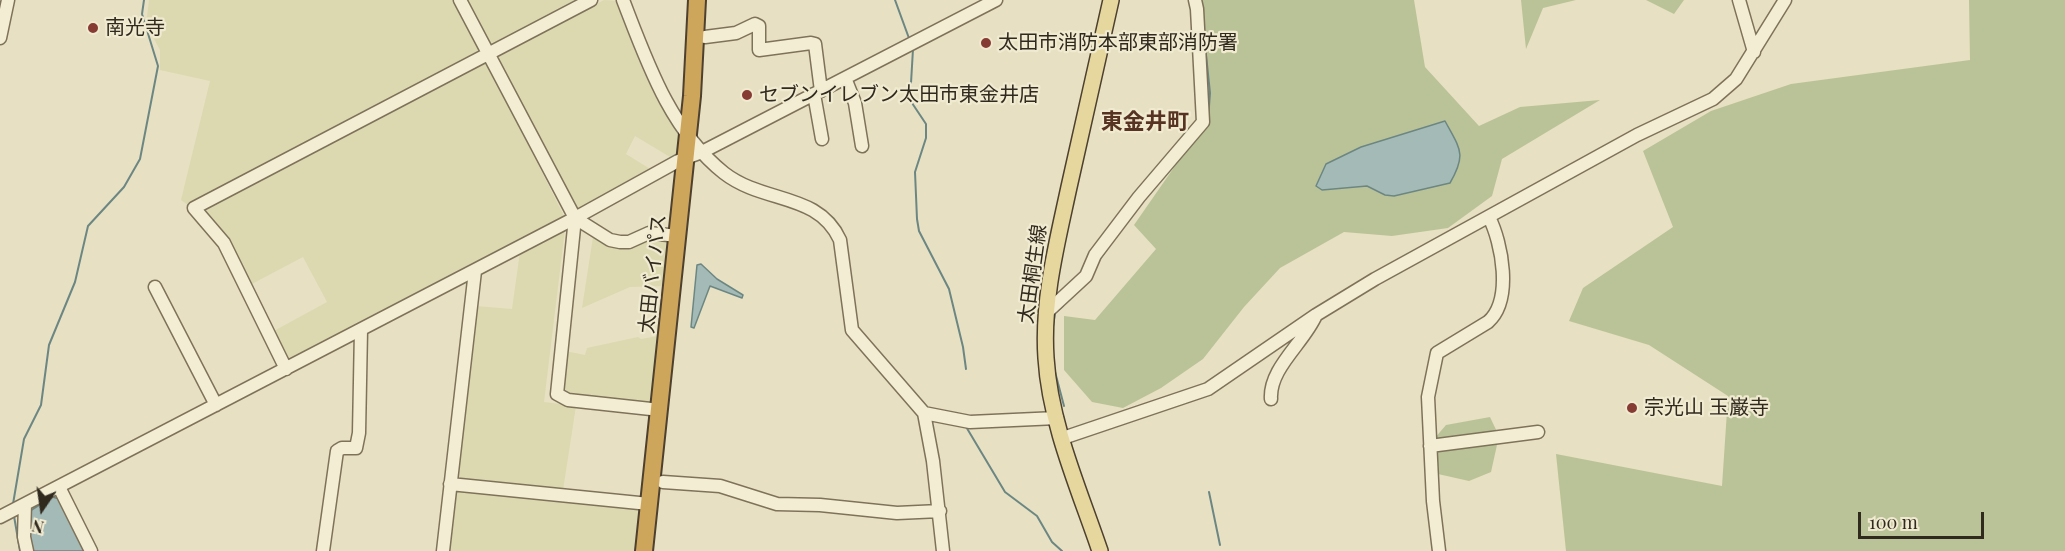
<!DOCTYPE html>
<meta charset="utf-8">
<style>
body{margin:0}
#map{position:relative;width:2065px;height:551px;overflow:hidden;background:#e7e0c2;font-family:"Playfair Display",serif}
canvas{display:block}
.north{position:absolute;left:12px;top:479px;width:60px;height:60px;-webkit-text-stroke:4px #f0ead0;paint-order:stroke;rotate:193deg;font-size:16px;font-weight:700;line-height:24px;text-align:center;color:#30291e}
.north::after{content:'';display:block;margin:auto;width:21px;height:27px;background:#30291e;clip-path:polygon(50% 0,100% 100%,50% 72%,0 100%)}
.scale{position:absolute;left:1858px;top:512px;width:126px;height:27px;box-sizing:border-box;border:3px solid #30291e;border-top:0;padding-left:8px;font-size:18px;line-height:21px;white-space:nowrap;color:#30291e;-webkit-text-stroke:4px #f0ead0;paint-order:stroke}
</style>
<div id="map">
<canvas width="2065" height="551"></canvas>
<div class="north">N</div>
<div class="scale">100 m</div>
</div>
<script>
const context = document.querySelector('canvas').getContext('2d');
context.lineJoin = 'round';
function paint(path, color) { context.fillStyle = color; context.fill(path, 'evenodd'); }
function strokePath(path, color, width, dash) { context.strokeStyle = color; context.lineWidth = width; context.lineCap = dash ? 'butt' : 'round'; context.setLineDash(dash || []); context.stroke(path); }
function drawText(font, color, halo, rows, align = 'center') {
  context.font = font + ' "Playfair Display","Noto Sans JP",serif'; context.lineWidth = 4.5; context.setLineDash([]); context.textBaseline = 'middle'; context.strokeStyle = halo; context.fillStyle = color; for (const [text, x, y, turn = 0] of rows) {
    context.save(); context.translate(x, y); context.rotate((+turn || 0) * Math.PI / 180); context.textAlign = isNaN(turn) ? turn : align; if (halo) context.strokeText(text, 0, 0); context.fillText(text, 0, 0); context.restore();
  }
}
paint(new Path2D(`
 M149 0H455L480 48 476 53 188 205 181 200 210 81 160 70V50L146 24Z
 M465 0H584L495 46 489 45Z
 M604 0 618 1 652 89 680 131 677 159 675 160 635 136 626 154 655 172 577 212 496 58Z
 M483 62 488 65 565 218 289 362 272 332 327 302 303 257 248 286 203 213 205 204Z
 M565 229 544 402 576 406 563 490 460 480 457 477 476 306 512 309 520 252Z
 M593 237 603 243 650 238 668 241 663 286 630 287 582 308Z
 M658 336 650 405 561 394 565 351 585 355 587 348 638 337 641 339Z
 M459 487 640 509 635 551H449L455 491Z`), '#dcd9b0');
paint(new Path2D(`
 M1198 0H1414L1425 67 1479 126 1520 107 1600 100 1502 159 1492 196 1448 228 1392 236 1344 232 1280 268 1244 307 1203 359 1161 388 1123 408 1092 402 1064 370V316L1095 320 1156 249 1134 225 1209 117 1201 8Z
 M1521 0H1576L1543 8 1526 49Z
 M1646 0H1684L1674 14Z
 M1969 0H2065V551H1566L1556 454 1722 486 1728 396 1649 345 1569 321 1583 288 1673 227 1643 151 1711 111 1791 84 1970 60Z
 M1490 417 1499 436 1491 472 1469 481 1438 474 1434 439 1446 425Z`), '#bac397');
const water = new Path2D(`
 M1445 121C1460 149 1467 154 1450 183L1394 196 1385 195 1367 186 1322 190 1316 186 1326 164 1361 147Z
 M701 264 717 279 743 295 742 298 710 286 694 328 691 327 697 265Z
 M52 497 60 499 86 551H30V511Z`);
paint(water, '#a4bab6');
strokePath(water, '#6c8783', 1.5);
strokePath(new Path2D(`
 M895 0 910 41
 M1205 45 1210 93 1208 120
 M913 49 910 100 926 124V138L915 172 917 219 919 231 949 289 963 347 966 369
 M1145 199 1170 169
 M1100 259 1107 249
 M1053 327 1055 313 1063 306
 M1054 368 1064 406
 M965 425 1005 492 1037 516 1052 542 1062 551
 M1209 492 1220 545
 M13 504 24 439 41 405 49 345 75 282 88 226 124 187 140 159 158 66 142 14 144 0
 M14 516 20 551`), '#6c8783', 2);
const minor = new Path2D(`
 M460 0 575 218 610 240 620 242H629L649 233 678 236
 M623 0C647 62 670 130 724 173 764 204 818 192 840 240L852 330 924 413 933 461 943 551
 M1739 0 1754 52
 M705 37 736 33 755 24 759 26V50L811 43 815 44 821 91
 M0 38 8 0
 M845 78 855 103 862 146
 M814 94 822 139
 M575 218 557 394 568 400 660 410
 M155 287 216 405
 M1046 313 1086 276 1095 255 1139 197 1203 122 1197 9 1195 0
 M286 369 224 243 194 208 591 0
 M1271 399C1269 368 1304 343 1316 315
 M924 413 970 422 1057 418
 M1063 438 1208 389 1316 315 1375 279 1637 135 1713 99 1736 79 1785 0
 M1430 446 1538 432
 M663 482 720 486 777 504 820 505 897 513 940 511
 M450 484 649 504
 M59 487 91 551
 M25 504 24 537 27 551
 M0 517 575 218 678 161 702 152 996 0
 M323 551 337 451 342 448H356L359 433 361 330
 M443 551 475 271
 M1439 551 1433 501 1428 397 1437 353 1488 322C1513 300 1502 243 1489 217`);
const major = new Path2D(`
 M1100 551C1079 489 1050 424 1046 358 1042 300 1057 243 1069 187 1083 125 1097 62 1111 0`);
const highway = new Path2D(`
 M644 551 692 96 697 0`);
strokePath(minor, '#7f725b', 15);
strokePath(major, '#4d402f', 18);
strokePath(highway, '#4d402f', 20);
strokePath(minor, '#f3edd4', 12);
strokePath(major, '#e6d79e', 15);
strokePath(highway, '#cda65c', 16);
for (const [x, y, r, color] of [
 [93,28,6,"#863b33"],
 [986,43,6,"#863b33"],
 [747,95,6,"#863b33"],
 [1632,408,6,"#863b33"]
]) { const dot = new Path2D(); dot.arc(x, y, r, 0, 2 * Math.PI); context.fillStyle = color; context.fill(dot); strokePath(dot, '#f0ead0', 2); }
drawText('20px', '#30291e', '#f0ead0', [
 ["南光寺",105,28],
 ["太田市消防本部東部消防署",998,43],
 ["セブンイレブン太田市東金井店",759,95],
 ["宗光山 玉巌寺",1644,408]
], 'left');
drawText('20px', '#30291e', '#f0ead0', [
 ["太田バイパス",653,274,-84],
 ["太田桐生線",1033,274,-82]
]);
drawText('bold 22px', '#573323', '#f0ead0', [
 ["東金井町",1145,122]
]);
</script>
